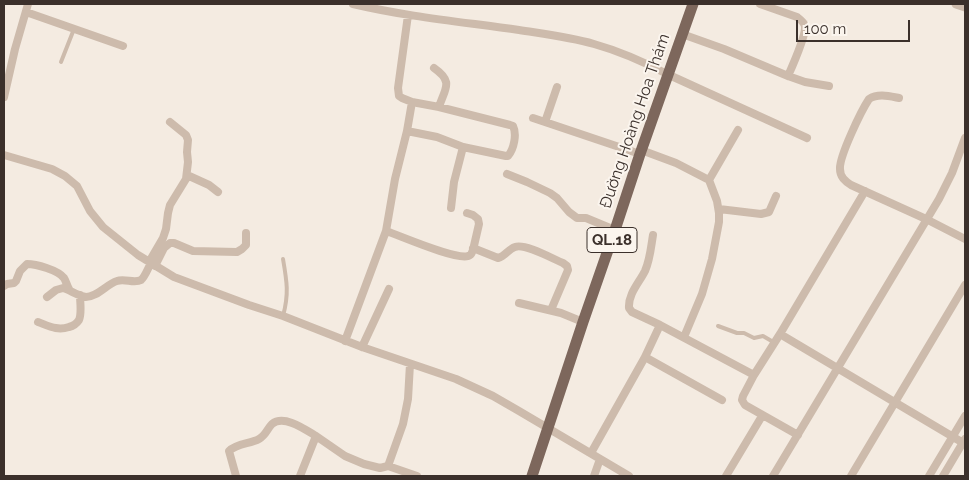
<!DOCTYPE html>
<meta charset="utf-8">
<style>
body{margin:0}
#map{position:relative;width:969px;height:480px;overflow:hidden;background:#f4ebe1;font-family:Raleway,sans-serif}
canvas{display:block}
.frame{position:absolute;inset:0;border:5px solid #3b302b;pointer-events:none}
.scale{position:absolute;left:796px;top:20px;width:114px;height:22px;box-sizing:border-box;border:2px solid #3b302b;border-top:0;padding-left:6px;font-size:15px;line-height:18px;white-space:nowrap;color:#3b302b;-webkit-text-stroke:4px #fbf5ee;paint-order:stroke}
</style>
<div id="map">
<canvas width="969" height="480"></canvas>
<div class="frame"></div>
<div class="scale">100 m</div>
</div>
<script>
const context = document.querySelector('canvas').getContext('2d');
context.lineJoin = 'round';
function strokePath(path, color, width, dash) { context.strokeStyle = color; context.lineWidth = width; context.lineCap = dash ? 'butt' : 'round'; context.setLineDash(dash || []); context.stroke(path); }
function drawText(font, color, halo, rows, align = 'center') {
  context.font = font + ' Raleway,sans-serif'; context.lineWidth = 4; context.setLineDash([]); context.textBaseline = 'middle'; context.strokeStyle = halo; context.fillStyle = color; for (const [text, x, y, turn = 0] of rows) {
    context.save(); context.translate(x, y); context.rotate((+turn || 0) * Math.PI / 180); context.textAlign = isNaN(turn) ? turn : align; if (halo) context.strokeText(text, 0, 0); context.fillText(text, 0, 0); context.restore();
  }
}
strokePath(new Path2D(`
 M61 62 74 29
 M283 316C289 294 287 282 283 259
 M718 326 737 333H744L754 338 763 336 775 343`), '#cdbbac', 4);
strokePath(new Path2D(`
 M353 4C408 17 463 22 519 30 544 34 569 37 594 44 619 51 644 62 667 74L807 138
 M760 4 797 17C801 20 804 22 805 26 806 35 792 67 788 76
 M26 12 123 46
 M682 34 724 49 788 76 805 82 829 86
 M434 68C454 82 445 88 439 107
 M4 97 15 49 28 4
 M899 98C889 96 878 93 869 99 861 111 839 157 840 169 840 177 845 181 851 185L926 219 965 239
 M533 118 640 154
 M545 122 557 87
 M407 131 437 137 463 147 506 156H508C514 149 517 134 513 126L510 125 439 107 412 102 402 98 399 96 398 88 408 15
 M641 150 676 163 709 180 717 201 719 213V222L712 259 702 294 684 337
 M4 155 52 169 65 176 77 186 90 211 103 227 138 255 174 277 249 305 283 316 362 347 456 379 493 396 519 411 629 476
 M507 174 527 182 550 193 557 198 569 212 577 218H586L615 230
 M187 175 209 185 218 192
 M709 180 738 130
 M451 208 454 182 463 147
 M719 209 761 214 769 212 776 196
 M386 231C401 236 455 260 468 256 472 255 471 254 473 250L479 224 478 219 473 215 467 213
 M653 235C651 247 650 260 645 271 639 283 628 294 629 308L632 312 660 325 754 375
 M473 248 498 258C506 256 508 249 515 247 525 243 553 259 563 263L567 266 568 270 551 310
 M149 262 163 238 166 229 168 213 170 205 186 179 188 162 187 152 188 140 186 135 170 122
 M155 266 164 248 170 243H174L193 251 237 252 242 249 246 245V233
 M4 286 7 284 14 283 16 281 20 271 27 264C36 264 58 270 64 278 66 281 67 286 69 289
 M47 297 56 290 63 288C70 290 78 296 86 297 97 297 107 284 117 281 125 278 134 284 141 280 145 277 148 268 151 263
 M519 303 561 313 583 322
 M38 322C49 326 57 331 69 327 73 326 77 323 79 320 82 313 80 303 80 295
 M780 334 965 444
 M345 341 386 231 395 179 407 131 412 102
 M362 347 389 289
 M645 357 722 400
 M798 435 745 405 742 400 743 396 754 375 780 334 865 191
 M591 453 645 357 660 325
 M388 466 403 424 408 399 410 364
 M236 476 229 451C237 443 250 444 259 439 266 435 267 429 272 424 284 414 306 430 316 436
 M300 476 316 436 345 456 364 464 380 468 388 466 417 476
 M594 476 600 459
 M726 476 762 416
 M773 476 939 199 952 173 965 138
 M851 476 965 285
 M929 476 965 416
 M943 476 965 439`), '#cdbbac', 8);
strokePath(new Path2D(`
 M956 4 965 7`), '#cdbbac', 9);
strokePath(new Path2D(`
 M532 476 583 322 615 230 640 154 693 4`), '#7d675c', 11);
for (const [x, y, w] of [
 [612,240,50]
]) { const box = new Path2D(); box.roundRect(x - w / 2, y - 12.5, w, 25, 4); context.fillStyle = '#fbf5ee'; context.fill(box); strokePath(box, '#3b302b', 1); }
drawText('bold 15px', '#3b302b', null, [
 ["QL.18",612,240]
]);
drawText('16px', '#3b302b', '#fbf5ee', [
 ["Đường Hoàng Hoa Thám",635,121,-71]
]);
</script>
